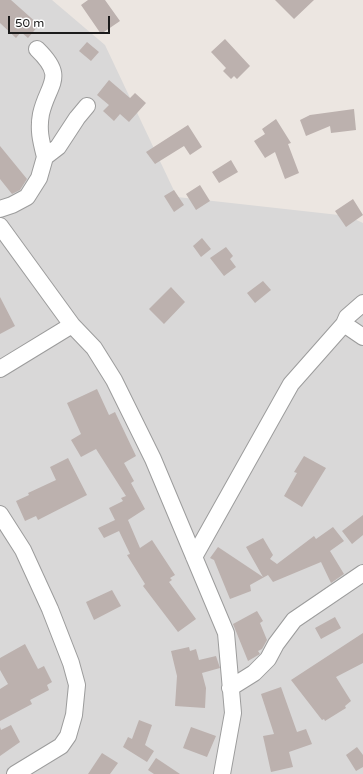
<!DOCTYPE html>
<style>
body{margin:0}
#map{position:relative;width:363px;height:774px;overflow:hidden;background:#ece6e1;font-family:"Varela Round",sans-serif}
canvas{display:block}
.scale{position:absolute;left:8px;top:16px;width:102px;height:18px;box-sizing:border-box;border:2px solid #1b1b1b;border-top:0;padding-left:5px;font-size:12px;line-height:14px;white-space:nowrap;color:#1b1b1b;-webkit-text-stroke:3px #fff;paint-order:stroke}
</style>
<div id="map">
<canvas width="363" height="774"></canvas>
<div class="scale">50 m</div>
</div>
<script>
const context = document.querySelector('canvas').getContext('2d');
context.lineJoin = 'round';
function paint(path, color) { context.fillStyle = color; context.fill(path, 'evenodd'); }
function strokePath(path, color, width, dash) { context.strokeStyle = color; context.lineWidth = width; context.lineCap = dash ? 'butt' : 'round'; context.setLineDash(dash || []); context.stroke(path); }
paint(new Path2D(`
 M0 0H52L105 45 177 197 348 216 363 223V774H0Z`), '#d9d8d8');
paint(new Path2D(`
 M0 0H11L39 25 28 38 21 32 16 38 0 23Z
 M88 0H105L120 21 101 34 81 5Z
 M275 0H314L294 19Z
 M225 39 250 66 237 79 234 76 231 79 223 71 226 68 211 52Z
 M87 42 99 52 91 61 79 51Z
 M109 80 130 98 135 93 146 103 129 122 120 114 114 121 103 111 109 105 97 95Z
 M354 109 356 130 331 133 330 126 306 136 300 120 310 115Z
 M276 119 291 143 288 144 299 173 285 179 275 152 265 158 254 141 265 134 262 129Z
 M188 125 202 147 190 155 184 146 155 164 146 152Z
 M0 146 27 179 20 190 12 194 0 179Z
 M231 160 238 172 219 183 212 172Z
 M200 185 210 201 196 210 186 194Z
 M174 190 184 205 174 212 164 196Z
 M353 199 363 215 346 227 335 211Z
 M202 238 211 249 201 257 193 246Z
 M226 247 233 256 230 259 236 267 224 276 210 258Z
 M263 281 271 290 255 303 247 293Z
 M171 287 185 302 164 324 149 309Z
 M0 297 15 326 0 334Z
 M97 389 109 415 115 412 136 456 124 463 134 481 131 483 145 509 128 520 140 548 152 540 175 575 170 578 172 580 169 582 196 619 178 632 143 586 145 584 127 555 130 554 119 531 104 538 98 528 115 520 109 508 123 501 121 498 126 496 96 449 81 457 71 440 81 434 67 403Z
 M304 456 326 468 302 507 284 496 297 473 294 472Z
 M68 458 87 495 38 520 36 516 25 521 16 501 29 495 28 493 56 480 50 467Z
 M363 515V535L352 544 342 531Z
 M333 527 344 541 330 551 344 574 331 583 321 562 273 582 268 575 250 585 251 591 230 599 214 560 210 558 218 547 263 577 246 547 263 538 273 555 270 559 277 564 314 536 316 539Z
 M112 590 121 606 94 620 86 602Z
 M257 611 263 621 260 623 267 640 262 649 258 651 260 654 248 661 233 624Z
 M335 617 341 628 321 639 315 628Z
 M363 633V663L336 677 351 701 345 706 346 708 325 721 324 719 322 720 291 680Z
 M25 644 38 669 44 666 52 682 47 685 49 690 30 700 32 704 0 721V689L8 684 0 670V658Z
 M189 647 190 651 196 649 199 660 216 656 220 668 202 673 206 688 205 708 175 706 177 676 171 651Z
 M281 687 297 732 306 729 312 744 289 752 293 767 271 772 263 736 274 734 261 694Z
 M139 720 152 725 145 745 154 751 147 762 123 747 128 737 132 739Z
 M11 725 20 742 0 756V727L1 730Z
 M191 727 216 736 207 757 183 748Z
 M357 747 363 755V767L356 771 346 755Z
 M102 753 118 763 110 774H88Z
 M156 758 180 774H154L148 770Z`), '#bcb1ae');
const street = new Path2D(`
 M37 49C67 78 48 83 41 114 38 130 41 141 45 157
 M0 209 12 205 27 197 39 178 45 157 58 147 77 118 87 106
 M0 226 72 325
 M344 324 363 337
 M0 369 72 325 94 348 114 380 153 459 226 633 233 713 222 774
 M0 514 23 550 50 609 71 663 77 685 74 715 68 736 61 746 15 774
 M194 557 291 384 344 324 347 317 363 303
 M230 688 254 673 268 659 276 644 294 620 363 573`);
strokePath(street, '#9c9c9c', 18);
strokePath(street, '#fff', 16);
</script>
